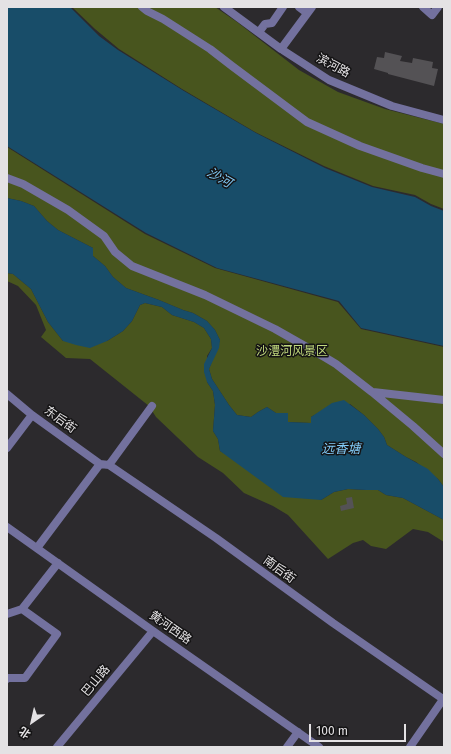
<!DOCTYPE html>
<meta charset="utf-8">
<style>
body{margin:0}
#map{position:relative;width:451px;height:754px;overflow:hidden;background:#2c2a2d;font-family:"Fira Sans","Noto Sans SC",sans-serif}
canvas{display:block}
.frame{position:absolute;inset:0;border:8px solid #e4e2e4;pointer-events:none}
.north{position:absolute;left:12px;top:702px;width:40px;height:40px;-webkit-text-stroke:3px #141314;paint-order:stroke;rotate:214deg;font-size:11px;font-weight:700;line-height:16px;text-align:center;color:#e4e2e4}
.north::after{content:'';display:block;margin:auto;width:14px;height:18px;background:#e4e2e4;clip-path:polygon(50% 0,100% 100%,50% 72%,0 100%)}
.scale{position:absolute;left:309px;top:724px;width:97px;height:18px;box-sizing:border-box;border:2px solid #e4e2e4;border-top:0;padding-left:5px;font-size:12px;line-height:14px;white-space:nowrap;color:#e4e2e4;-webkit-text-stroke:3px #141314;paint-order:stroke}
</style>
<div id="map">
<canvas width="451" height="754"></canvas>
<div class="frame"></div>
<div class="north">北</div>
<div class="scale">100 m</div>
</div>
<script>
const context = document.querySelector('canvas').getContext('2d');
context.lineJoin = 'round';
function paint(path, color) { context.fillStyle = color; context.fill(path, 'evenodd'); }
function strokePath(path, color, width, dash) { context.strokeStyle = color; context.lineWidth = width; context.lineCap = dash ? 'butt' : 'round'; context.setLineDash(dash || []); context.stroke(path); }
function drawText(font, color, halo, rows, align = 'center') {
  context.font = font + ' "Fira Sans","Noto Sans SC",sans-serif'; context.lineWidth = 3; context.setLineDash([]); context.textBaseline = 'middle'; context.strokeStyle = halo; context.fillStyle = color; for (const [text, x, y, turn = 0] of rows) {
    context.save(); context.translate(x, y); context.rotate((+turn || 0) * Math.PI / 180); context.textAlign = isNaN(turn) ? turn : align; if (halo) context.strokeText(text, 0, 0); context.fillText(text, 0, 0); context.restore();
  }
}
paint(new Path2D(`
 M72 7H215L237 22 299 70 338 92 385 109 444 124V209L431 204 415 195 373 186 324 166 255 132 182 89 119 49 95 29Z
 M7 147 145 234 215 268 338 302 361 329 444 347V487L438 479 416 462 406 457 387 445 384 437 378 429 364 415 350 404 318 413 311 417V423L287 422V413H276L267 407 258 412 251 417 237 415 229 405 212 379 209 369 220 340 215 330 207 321 193 313 183 310 159 300 126 288 113 277 105 266 93 256V248L58 230 47 221 34 206 21 201 7 198Z
 M7 273 13 274 31 289 48 322 63 341H107L123 331 132 321 140 305 145 303 162 307 172 315 194 322 204 328 211 339 212 348 207 356V382L213 391 215 405 213 431 218 439 220 451 321 500 334 492 348 489 366 490H378L386 495 403 498 444 520V542L428 532 413 529 386 549 371 546 363 540 353 543 328 559 288 515 273 506 244 493 223 473 198 457 156 417 149 406 90 359 66 358 41 337 46 330 36 305 18 286 7 281Z`), '#48551e');
paint(new Path2D(`
 M7 7H70L99 36 118 50 184 91 256 133 325 168 372 187 415 197 431 206 444 211V346L361 328 339 301 217 268 146 233 7 146Z
 M7 198 21 201 34 206 47 221 58 230 93 248V256L105 266 113 277 126 288 159 300 183 310 193 313 207 321 215 330 220 340 219 348 209 369 212 379 229 405 237 415 251 417 258 412 267 407 276 413H288V422L311 423V417L332 403 344 400 364 415 378 429 384 437 387 445 406 457 428 469 438 479 444 487V520L403 498 386 495 378 490H366L348 489 334 492 321 500 283 497 220 451 218 439 213 431 215 405 213 391 207 382 204 372V364L212 348 211 339 204 328 194 322 172 315 162 307 145 303 140 305 132 321 123 331 107 341 90 348 76 345 63 341 48 322 31 289 13 274 7 273Z`), '#184d69');
paint(new Path2D(`
 M385 52 402 56 400 61 412 63 413 58 433 62 432 68 438 69 434 86 388 74V73L374 69 377 57 384 58Z
 M352 497 354 508 341 511 340 506 347 504 346 498Z`), '#545255');
strokePath(new Path2D(`
 M142 7 147 11 163 19 210 49 232 66 307 122 360 146 422 168 444 174
 M224 7 281 49 329 80 392 106 444 120
 M299 7 307 13
 M423 7 432 15 438 7
 M259 32 265 24 272 23 283 7
 M281 49 312 7
 M7 178 23 184 68 210 104 236 115 252 132 266 205 295 275 329 326 358 336 364 372 392 413 426 444 454
 M373 392 444 400
 M7 394 32 415 100 464
 M7 448 32 415
 M100 464 109 465 216 538 333 623 443 699
 M109 465 152 406
 M7 527 153 631 319 747
 M37 548 100 464
 M7 614 22 609 58 563
 M7 679 8 678H25L57 634 22 609
 M57 747 153 631
 M287 747 298 732
 M410 747 444 698`), '#73719e', 8);
drawText('12px', '#e4e2e4', '#141314', [
 ["滨河路",333,66,28],
 ["东后街",60,420,36],
 ["南后街",279,570,36],
 ["黄河西路",170,628,35],
 ["巴山路",96,681,-50]
]);
drawText('12px', '#c1d97d', '#141314', [
 ["沙澧河风景区",292,352]
]);
drawText('italic 13px', '#82cbf8', '#141314', [
 ["沙河",219,178,30],
 ["远香塘",341,449]
]);
</script>
